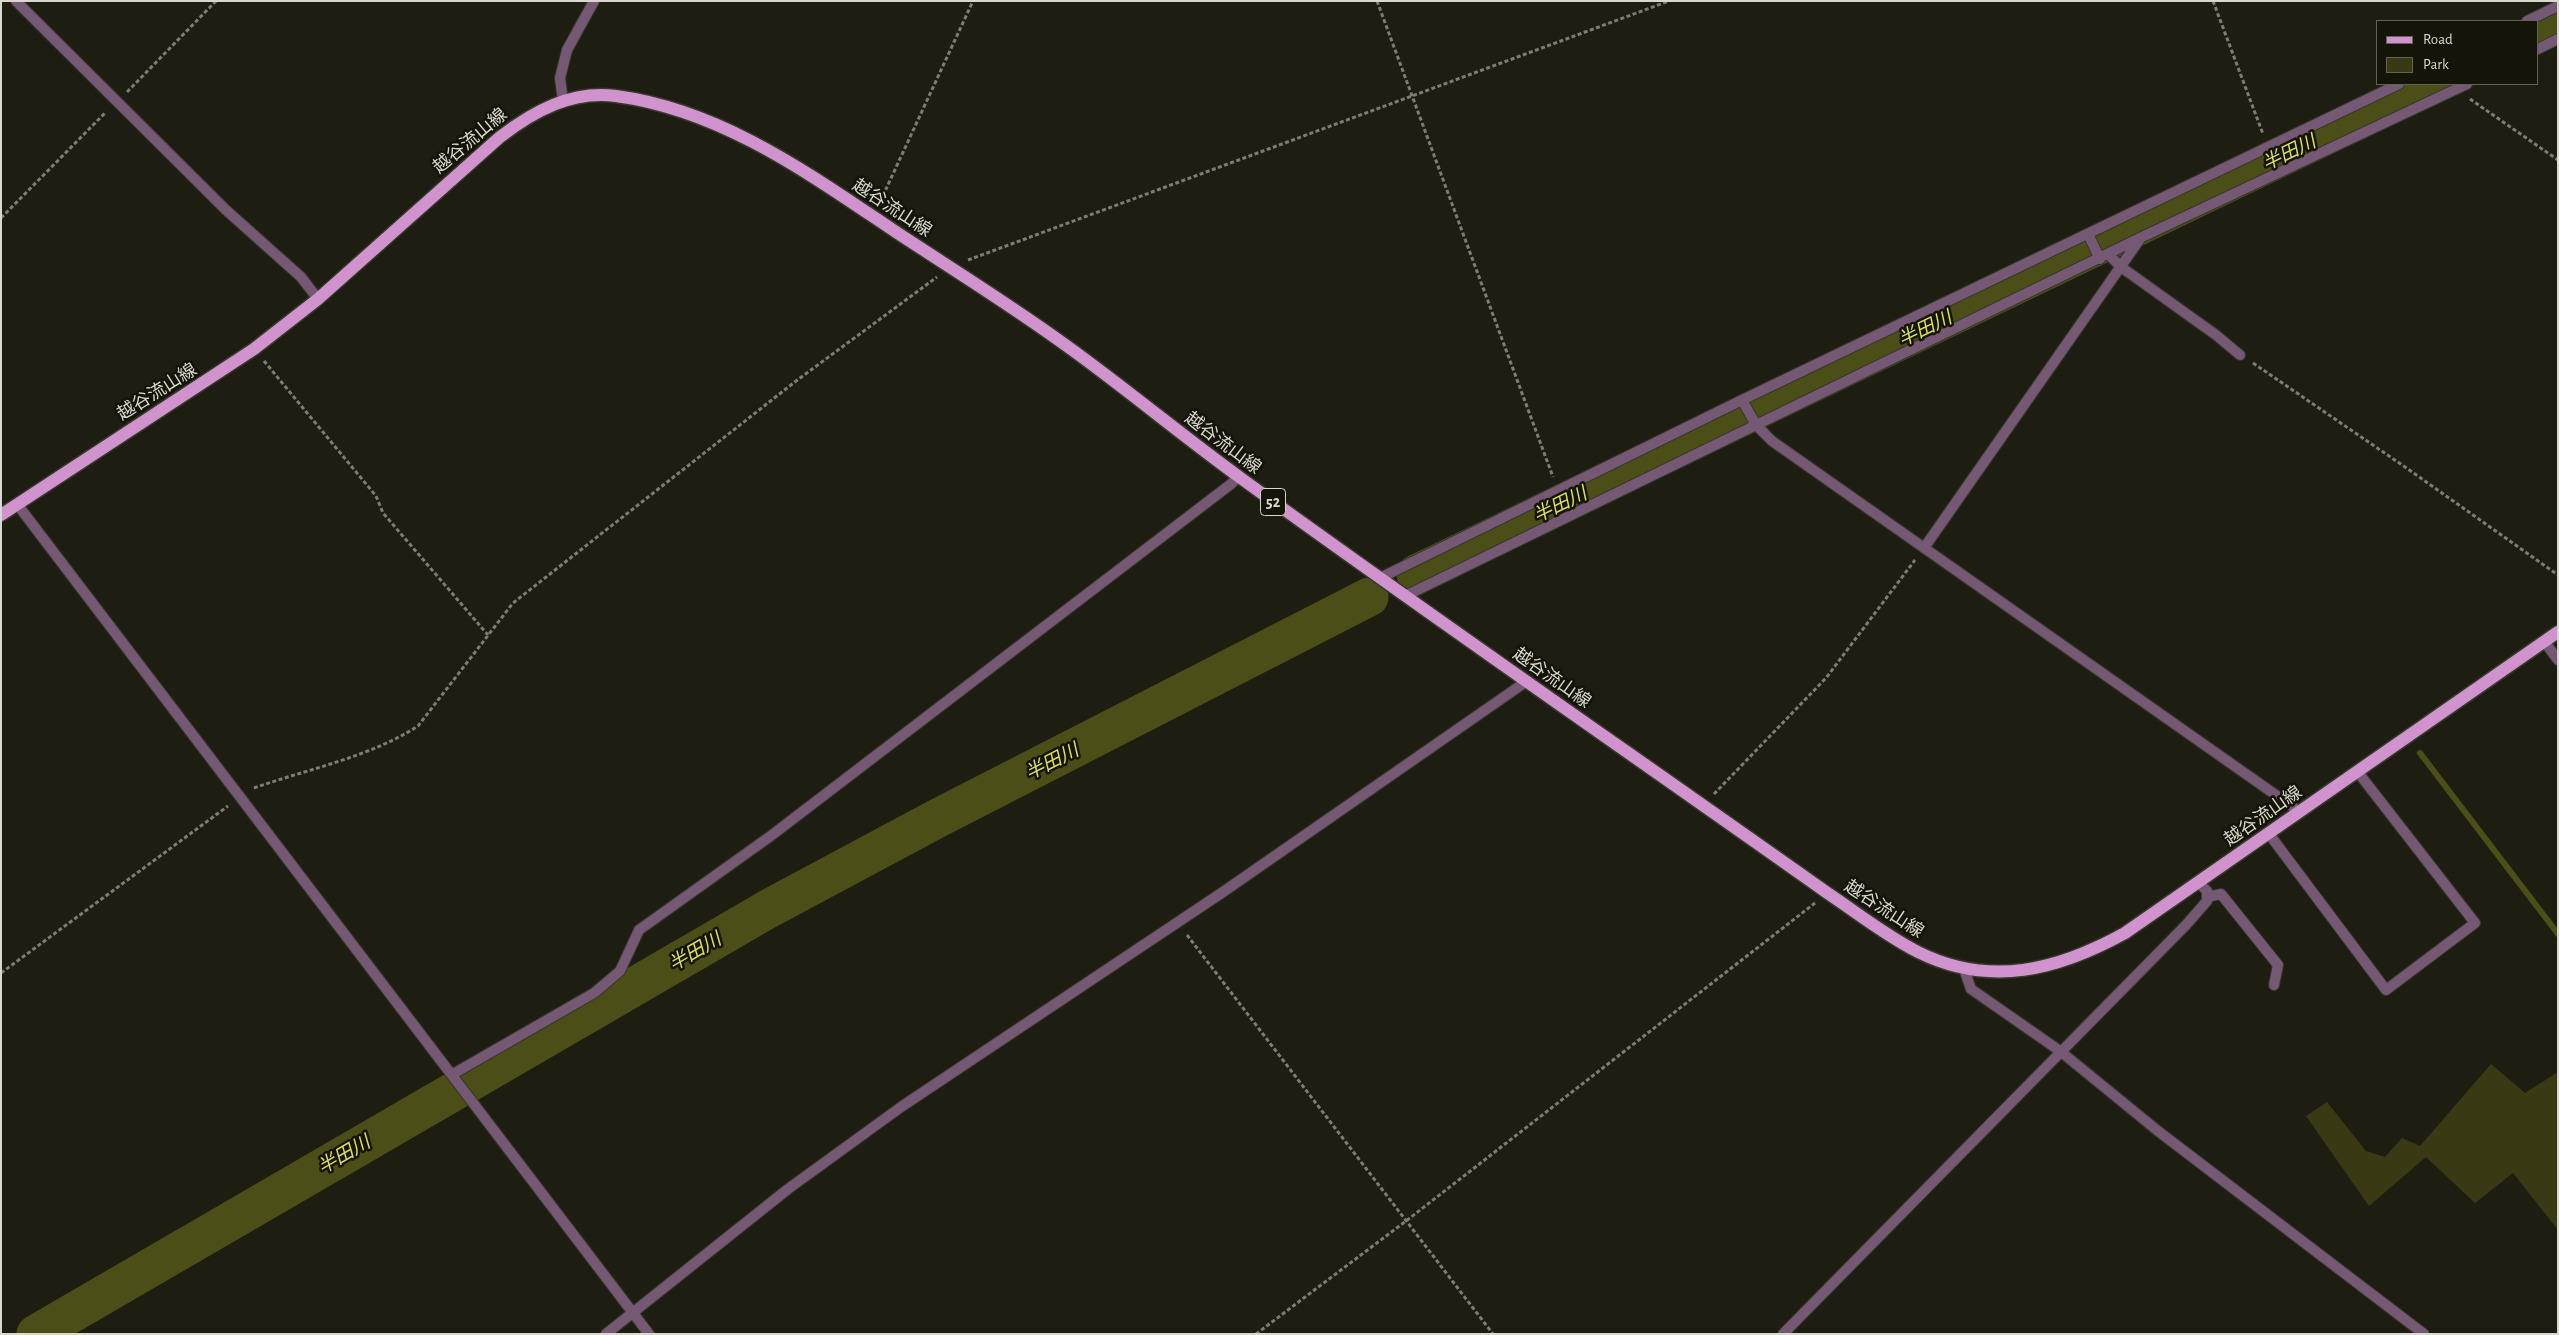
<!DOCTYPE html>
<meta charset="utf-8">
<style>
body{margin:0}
#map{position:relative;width:2559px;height:1335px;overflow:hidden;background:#1d1e11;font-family:"Alegreya Sans",sans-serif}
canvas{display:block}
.frame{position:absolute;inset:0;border:2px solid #d8d8d0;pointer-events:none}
.legend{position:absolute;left:2376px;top:20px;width:162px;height:65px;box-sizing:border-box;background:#141508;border:1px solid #626358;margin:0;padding:6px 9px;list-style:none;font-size:15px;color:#d8d8d0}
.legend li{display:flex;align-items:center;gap:10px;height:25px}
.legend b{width:25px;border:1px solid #626358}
</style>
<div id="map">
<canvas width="2559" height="1335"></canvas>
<div class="frame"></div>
<ul class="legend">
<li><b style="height:6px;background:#d093cd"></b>Road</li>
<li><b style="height:14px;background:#393a13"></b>Park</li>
</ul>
</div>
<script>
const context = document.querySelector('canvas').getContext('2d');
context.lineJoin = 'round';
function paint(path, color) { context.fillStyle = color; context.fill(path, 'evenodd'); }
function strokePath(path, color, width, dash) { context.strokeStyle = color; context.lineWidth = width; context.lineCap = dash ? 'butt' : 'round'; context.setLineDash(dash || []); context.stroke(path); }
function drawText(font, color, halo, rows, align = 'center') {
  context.font = font + ' "Alegreya Sans","Noto Sans JP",sans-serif'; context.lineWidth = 5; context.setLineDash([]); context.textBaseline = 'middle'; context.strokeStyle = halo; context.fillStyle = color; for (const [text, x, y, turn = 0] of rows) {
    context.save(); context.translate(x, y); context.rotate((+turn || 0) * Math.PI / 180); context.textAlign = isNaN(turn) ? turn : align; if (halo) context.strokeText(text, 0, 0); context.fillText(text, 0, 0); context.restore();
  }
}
paint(new Path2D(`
 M2491 1064 2525 1093 2558 1072V1230L2513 1173 2475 1203 2426 1157 2369 1206 2306 1116 2327 1102 2366 1151 2385 1157 2402 1138 2420 1146Z`), '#393a13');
strokePath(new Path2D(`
 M2420 753 2558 934`), '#4c4e18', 6);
strokePath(new Path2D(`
 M2538 33 2558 24
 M1416 574 2433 84
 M36 1334 768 909 938 818 1369 597`), '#4c4e18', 39);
const service = new Path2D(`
 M2269 834 2386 990 2475 923 2357 771
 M2207 897 2221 894 2278 965 2274 985`);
const minor = new Path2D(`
 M16 1 226 210 301 277 318 299
 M2527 21 2558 6
 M2538 49 2558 39
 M563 101 560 78 567 50 594 1
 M2088 234 2100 259
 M2109 255 2121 267 2216 335 2240 355
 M1742 400 1756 425 1772 441 2300 812
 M17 504 649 1334
 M1924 548 2140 239
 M1380 578 1742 400 2399 84
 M1405 596 2142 237 2467 84
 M2544 641 2558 660
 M1964 969 1971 989 2060 1051 2158 1131 2424 1334
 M453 1074 594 993 620 971 639 930 772 835 1231 484 1238 477
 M606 1334 788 1189 901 1107 1223 892 1527 681
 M1783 1334 2186 925 2207 901V891L2199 883`);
const primary = new Path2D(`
 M1 515 254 349 318 299 500 137C534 111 572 90 616 96 721 110 808 173 893 230 952 269 1014 307 1071 349 1129 391 1184 437 1242 479 1435 619 1631 754 1826 892 1856 912 1886 936 1918 952 1990 988 2058 970 2125 933L2558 632`);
strokePath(service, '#37382c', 12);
strokePath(minor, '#37382c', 12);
strokePath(primary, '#37382c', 15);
strokePath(new Path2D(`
 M1377 1 1553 477
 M2213 1 2263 134
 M127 92 216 1
 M2470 99 2558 160
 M880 202 973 1
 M1 218 106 112
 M968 260 1669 1
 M264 361 376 496 383 513 488 635
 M2253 363 2408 469 2558 575
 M254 788C308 769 370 757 418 726L513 603 796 381 937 277
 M1714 794 1826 678 1915 560
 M1187 935 1493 1334
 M1 973 228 806
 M1256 1334 1406 1221 1815 903`), '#7d7d73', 3, [4, 2.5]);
strokePath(service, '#755874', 10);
strokePath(minor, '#755874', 10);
strokePath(primary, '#d093cd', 12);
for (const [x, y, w] of [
 [1273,502,25]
]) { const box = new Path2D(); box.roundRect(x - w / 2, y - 13.5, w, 27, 4); context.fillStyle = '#141508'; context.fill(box); strokePath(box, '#d8d8d0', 1); }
drawText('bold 16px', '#d8d8d0', null, [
 ["52",1273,502]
]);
drawText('18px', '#d8d8d0', '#141508', [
 ["越谷流山線",470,141,-40],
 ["越谷流山線",892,208,33],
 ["越谷流山線",157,392,-32],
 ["越谷流山線",1223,443,37],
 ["越谷流山線",1552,678,35],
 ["越谷流山線",2263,816,-35],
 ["越谷流山線",1884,909,33]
]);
drawText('italic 19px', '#dde15c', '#141508', [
 ["半田川",2289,153,-26],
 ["半田川",1925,329,-26],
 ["半田川",1560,505,-26],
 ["半田川",1052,762,-27],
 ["半田川",695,952,-30],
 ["半田川",344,1155,-30]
]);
</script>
